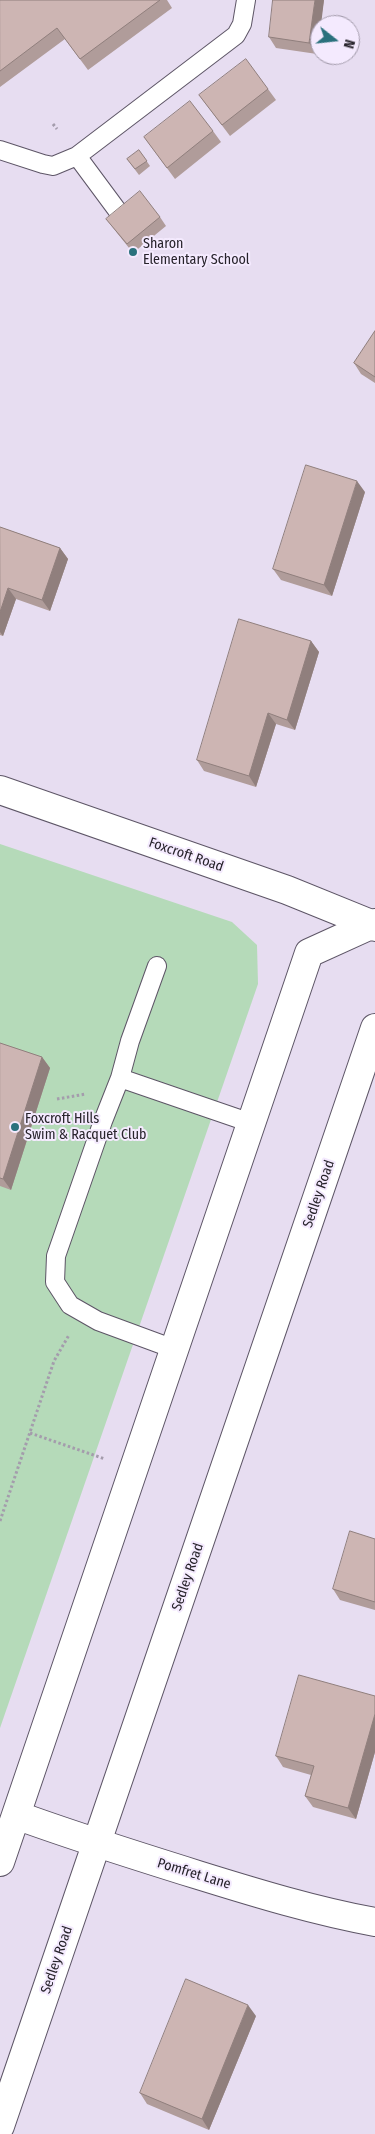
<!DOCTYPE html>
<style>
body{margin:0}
#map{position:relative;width:375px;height:2134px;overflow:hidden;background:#e7ddf1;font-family:"Fira Sans Condensed",sans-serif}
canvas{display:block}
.north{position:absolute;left:310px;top:15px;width:50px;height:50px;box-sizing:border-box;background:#f4eafe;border:1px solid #a29aaa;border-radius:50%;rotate:106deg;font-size:14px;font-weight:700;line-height:20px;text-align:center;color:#27232b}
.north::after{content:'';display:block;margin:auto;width:18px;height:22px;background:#2a717d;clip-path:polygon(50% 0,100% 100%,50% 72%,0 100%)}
</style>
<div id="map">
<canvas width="375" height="2134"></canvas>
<div class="north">N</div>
</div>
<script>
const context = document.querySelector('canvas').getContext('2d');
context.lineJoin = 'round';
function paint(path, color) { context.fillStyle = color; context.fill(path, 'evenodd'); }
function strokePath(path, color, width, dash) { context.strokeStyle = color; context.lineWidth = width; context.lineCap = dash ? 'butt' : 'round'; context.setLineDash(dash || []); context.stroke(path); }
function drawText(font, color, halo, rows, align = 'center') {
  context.font = font + ' "Fira Sans Condensed",sans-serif'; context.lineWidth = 4; context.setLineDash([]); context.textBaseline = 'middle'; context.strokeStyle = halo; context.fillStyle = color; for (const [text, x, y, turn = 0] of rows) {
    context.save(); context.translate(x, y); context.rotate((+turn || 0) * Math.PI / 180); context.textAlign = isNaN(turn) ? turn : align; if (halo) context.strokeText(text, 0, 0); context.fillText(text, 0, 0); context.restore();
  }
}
paint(new Path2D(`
 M0 844 232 922 257 945 258 984 0 1728Z`), '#b5dab9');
const service = new Path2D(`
 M0 150 43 164 53 166 77 156 236 35 242 24 246 0
 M77 156 117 210
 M157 966 130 1041 120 1078 251 1123
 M120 1078 103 1121 56 1256 55 1282 70 1305 98 1321 174 1349`);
const minor = new Path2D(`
 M0 790 287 890 371 924 375 927
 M16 1815C76 1837 137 1856 198 1875 256 1893 315 1911 375 1922
 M0 1862 309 953 375 923
 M0 2126 375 1028`);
strokePath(service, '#5d5566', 20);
strokePath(minor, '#5d5566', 30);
strokePath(new Path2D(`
 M53 124 57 129
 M57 1099 86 1094
 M30 1433 105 1459
 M0 1521 54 1361 69 1335`), '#a49cac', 3, [2.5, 2.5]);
strokePath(service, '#fff', 18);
strokePath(minor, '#fff', 28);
paint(new Path2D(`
 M0 0H167L172 8 88 70 65 39 0 87Z
 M324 0 320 25 317 54 276 48 269 37Z
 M268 89 276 100 230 136 199 95Z
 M213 131 221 142 175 179 144 137Z
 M139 150 150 166 139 175 127 159Z
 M160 217 166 226 133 253 106 219Z
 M375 331V383L361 374 354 363Z
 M365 492 332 596 281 580 273 569Z
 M0 527 60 548 68 559 50 611 16 599 3 636 0 635Z
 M311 641 319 652 295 730 276 724 256 787 204 771 197 760Z
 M0 1043 42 1057 50 1068 11 1190 0 1186Z
 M375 1539V1610L340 1600 333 1589Z
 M375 1696V1752L356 1819 313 1807 305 1796 311 1775 283 1767 276 1756Z
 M256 2016 209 2130 147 2104 140 2093Z`), '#b09c9a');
paint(new Path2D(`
 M315 0H324L321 25H320L317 54 309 43Z
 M357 481 365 492 332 596 324 585Z
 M60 548 68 559 50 611 42 600Z
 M8 588 16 599 3 636 0 632V612Z
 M311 641 319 652 295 730 287 720Z
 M268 713 276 724 256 787 249 776Z
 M42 1057 50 1068 11 1190 3 1179Z
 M375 1714V1752L356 1819 348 1808Z
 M248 2005 256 2016 209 2130 202 2119Z`), '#907f7d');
const building = new Path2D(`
 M0 0H160L80 59 57 28 0 71Z
 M273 0H315L309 43 269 37Z
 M246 59 268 89 222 125 199 95Z
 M190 101 213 131 167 168 144 137Z
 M139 150 147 161 135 169 127 159Z
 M140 191 160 217 127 244 106 219Z
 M375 331V377L354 363Z
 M306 465 357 481 324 585 273 569Z
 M0 527 60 548 42 600 8 588 0 612Z
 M239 619 311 641 287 720 268 713 249 776 197 760Z
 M0 1043 42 1057 3 1179 0 1178Z
 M350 1531 375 1539V1602L333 1589Z
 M299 1675 375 1696V1714L348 1808 305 1796 314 1766 276 1756Z
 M186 1979 248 2005 202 2119 140 2093Z`);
paint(building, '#cdb5b3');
strokePath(building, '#907f7d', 1);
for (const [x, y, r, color] of [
 [133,252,5,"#2a717d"],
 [15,1127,5,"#2a717d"]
]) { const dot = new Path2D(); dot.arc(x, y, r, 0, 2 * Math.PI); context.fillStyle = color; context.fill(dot); strokePath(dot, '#f4eafe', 2); }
drawText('14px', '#27232b', '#f4eafe', [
 ["Sharon",143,244],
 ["Elementary School",143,260],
 ["Foxcroft Hills",25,1119],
 ["Swim & Racquet Club",25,1135]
], 'left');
drawText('14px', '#27232b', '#f4eafe', [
 ["Foxcroft Road",186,855,19],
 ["Sedley Road",319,1194,-71],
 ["Sedley Road",188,1577,-71],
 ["Pomfret Lane",194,1874,17],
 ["Sedley Road",57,1960,-71]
]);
</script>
